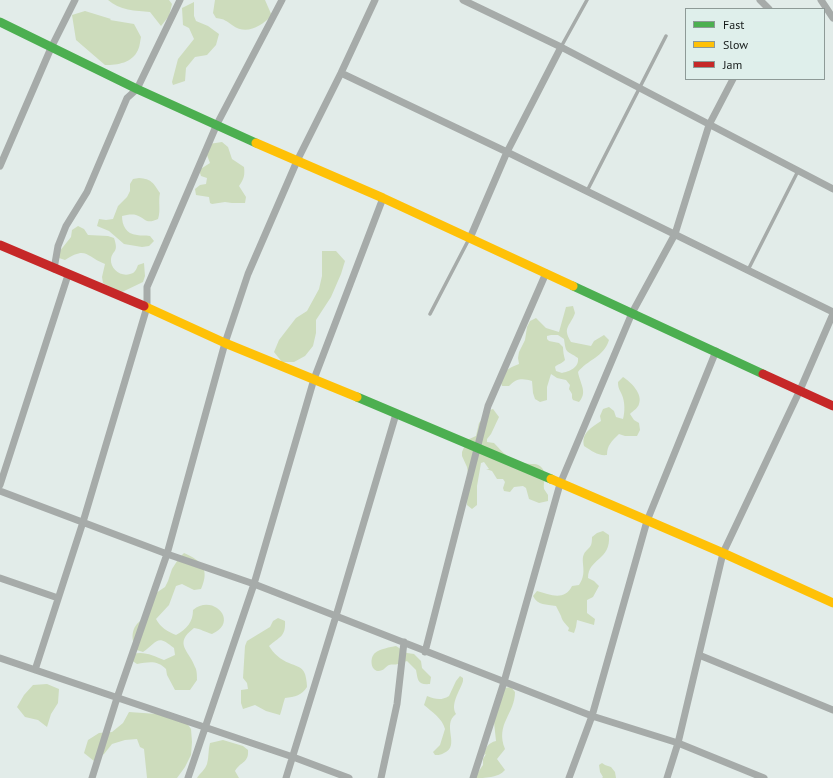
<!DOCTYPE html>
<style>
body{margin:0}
#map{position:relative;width:833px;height:778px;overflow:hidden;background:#e2ece9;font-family:"PT Sans",sans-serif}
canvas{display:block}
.legend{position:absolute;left:685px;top:8px;width:140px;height:72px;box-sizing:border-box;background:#dfefeb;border:1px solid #8e9a97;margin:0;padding:5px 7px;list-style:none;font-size:12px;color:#151a19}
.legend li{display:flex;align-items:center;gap:8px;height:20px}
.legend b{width:20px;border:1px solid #8e9a97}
</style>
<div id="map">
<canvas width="833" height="778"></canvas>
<ul class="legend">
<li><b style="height:5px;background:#4caf50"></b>Fast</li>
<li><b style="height:5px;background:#ffc107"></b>Slow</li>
<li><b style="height:5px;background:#c62828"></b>Jam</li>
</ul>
</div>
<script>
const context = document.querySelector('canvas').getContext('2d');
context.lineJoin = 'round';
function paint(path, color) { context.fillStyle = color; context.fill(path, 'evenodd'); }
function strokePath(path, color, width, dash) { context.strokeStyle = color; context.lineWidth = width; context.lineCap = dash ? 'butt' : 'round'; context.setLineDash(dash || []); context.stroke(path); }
paint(new Path2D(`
 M108 0H169L172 4 169 16 161 26 150 12C136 11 119 10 108 0Z
 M215 0H265L272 16C260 26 247 36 232 25 226 21 225 19 216 18L213 13Z
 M194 2V16L196 21 208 26 219 34 216 45 207 55 195 57 186 68 185 81 173 85 172 82 178 59 194 39 189 28 183 25 182 8Z
 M85 11 111 19 110 20 134 24 141 37C140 41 140 46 138 50 132 63 118 65 105 65L76 40 72 15Z
 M222 142 228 147 232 159 244 167C245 175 244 179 239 186L246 197 245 203H232L225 202 212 204 210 203 209 197 196 195 195 189 200 185 206 184 207 178 201 176 199 170 210 163 205 150 209 144Z
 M139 178C152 179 153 183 160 193 158 202 161 210 158 219 145 225 146 218 136 215 132 214 126 215 122 216 122 225 126 234 137 235 141 236 145 235 150 236L154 241 149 246 142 247 124 244 109 231 97 226 99 219 106 220 113 219 118 206 127 197 130 191V184L133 179Z
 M78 226 84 229 88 235 108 236 114 238C119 253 113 249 111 259 110 269 121 277 130 274 135 273 136 270 138 265L144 263 145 276 143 282 120 293 103 283 102 277 105 264C85 256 87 246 65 260L59 258V252L71 237 72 230Z
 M322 251H336L345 261 341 274 331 297 316 320V333L313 346 305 356 294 362H282L274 352 279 340 296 318 307 311 319 289 322 276Z
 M573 306 575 313C570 327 562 327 571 342L591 346 594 341 604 335 609 340C604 357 587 360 578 372 580 384 588 392 579 402L573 400 572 398V394L569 389 570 385 566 380 557 378 551 374 547 387V400L540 402 535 399 533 393 532 381C523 378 516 378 509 386H502L500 380C502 371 511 367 519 364L518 358 519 352 525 340 527 327 530 321 536 318 546 328 559 332 566 307ZM551 335H558L564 339C566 355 567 350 578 358 579 368 570 371 562 373L556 371 555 367C557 364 562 364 565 360 564 356 563 352 563 347L559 343 549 341 547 339V336Z
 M623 377C631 382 643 394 639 404 638 408 633 411 630 414L634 420 639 423 640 430 637 436H625L619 434C612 441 607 445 607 455 598 456 592 451 584 446 581 433 591 428 601 421L600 416 603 409 609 407 614 411 616 417 623 419C625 412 625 402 622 395 620 390 618 389 618 382Z
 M493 409 499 417 491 434 487 439V442L494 443C506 456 507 457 524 463 530 465 538 462 542 468 547 474 543 482 544 489L548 495V501L539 503 529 499 526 488 523 486 514 487 510 492 504 491 503 488 505 482 503 479H497L492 471 486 469H489L484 462 481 463 477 486V505L472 509 467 505 468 473 467 467 462 456V452L467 440 476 436 479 423 490 410Z
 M603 531 609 535C611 561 588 558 588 578L594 581 599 586 593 597 587 600V613L595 619 594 625 577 620 576 627 574 633 568 631 569 628C566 624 562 621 561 616 559 612 558 610 556 606 546 604 538 606 533 596L537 591C550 595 565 601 572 586L579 585C588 572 580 562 584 554 589 546 592 549 592 537L597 533Z
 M184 553C202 561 210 569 201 589L194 590 182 584 176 586 169 605 156 619C160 627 168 632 176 635 187 629 193 622 193 610 213 593 240 622 212 634 205 632 201 629 194 628 173 644 189 650 195 667 197 670 197 676 197 680L190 690H175L167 675 166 669C157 660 149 662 137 664L131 660 133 654C145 651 153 656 164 660L175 655 174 648C157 634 158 641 143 652L137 650C129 638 132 624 145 618L153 595 165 587 168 581 172 569 179 558Z
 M278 618 285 621C286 637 279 637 269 646 273 653 281 660 289 663 295 666 302 666 305 674 306 677 307 683 307 687 302 695 295 697 285 698 283 704 282 709 280 715L266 711 255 705 243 709 241 703V690L248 689 247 683 243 678 245 646 247 641 270 627 273 621Z
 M396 646 407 653 414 654 421 661 422 668 431 677 430 684C417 685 418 680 416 670L407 661C404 662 401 663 398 664 395 665 392 664 389 665 385 667 384 671 378 671 370 670 370 657 375 653 380 649 390 647 396 646Z
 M460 676 463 678V681C460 691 450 704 456 714 441 725 461 746 444 753 440 755 439 755 435 755L433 752 440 745 445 729C442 718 432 712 424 705L427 696C435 699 441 701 449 696L456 681Z
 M47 684 59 689 58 703 51 714 47 727 38 720 25 717 17 707 24 695 33 685Z
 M511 687 515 692C515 714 495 724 505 749L497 759 505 770C498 778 485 778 474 778L483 765V759L486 754 484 755C486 747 488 743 496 741L494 722 504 688Z
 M129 712 157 714 183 718 191 729 192 742 191 755 185 767 177 778H147L144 749 140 747 137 739 125 740 112 744 104 754 94 761 84 753 88 740 99 733 112 732 123 723Z
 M223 740 243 746 248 750C249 763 241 761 235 771L239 778H197C200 773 205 770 207 764 209 757 208 750 210 743Z
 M602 763 605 765 611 767 615 772 616 778H602L603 777 600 772 599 765Z`), '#cddcbc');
strokePath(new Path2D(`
 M561 47 587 0
 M587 191 666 36
 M748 270 798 171
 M430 314 469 239`), '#a6aba9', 3.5);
strokePath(new Path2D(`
 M463 0 561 47 833 189
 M760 0 769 9
 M821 0 833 18
 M341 73 507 152 833 312
 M0 166 51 48 75 0
 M470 238 507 152 561 47
 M54 269 58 246 66 226 87 192 127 98 137 89 180 0
 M0 485 68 275
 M0 491 167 554 254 584 592 716 678 743 764 778
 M0 578 58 598
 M425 652 488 406 546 273
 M699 655 833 710
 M0 658 293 757 349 778
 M35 670 83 522 147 307V287L217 124 282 0
 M92 778 117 698 167 554 225 343 248 274 297 161 341 73 375 0
 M188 778 254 584 314 379 383 198
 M286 778 336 616 396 414
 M381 778 397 704 404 642
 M473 778 504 682 560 484 632 313 675 234 709 125 733 79
 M569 778 592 716 647 521 716 351
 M667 778 678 743 723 553 800 390 833 314`), '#a6aba9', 7);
strokePath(new Path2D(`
 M0 22 137 89 256 143
 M573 286 763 374
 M357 397 551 479`), '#4caf50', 9);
strokePath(new Path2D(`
 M256 143 383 198 573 286
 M144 306 225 343 357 397
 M551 479 723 553 833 603`), '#ffc107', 9);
strokePath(new Path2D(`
 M0 245 144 306
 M763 374 833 406`), '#c62828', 9);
</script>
